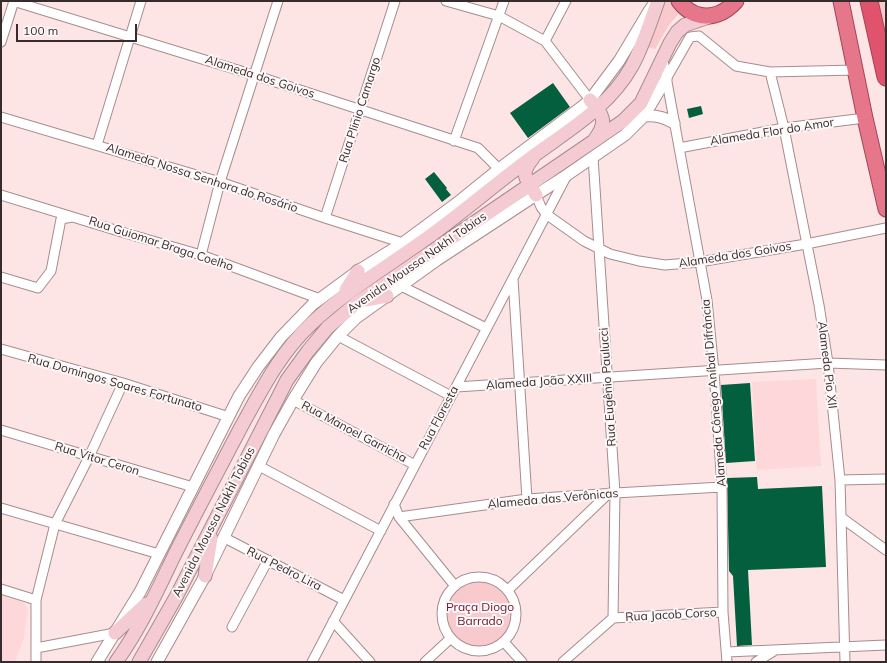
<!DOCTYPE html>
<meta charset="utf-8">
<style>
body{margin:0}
#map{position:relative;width:887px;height:663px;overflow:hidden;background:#fde5e6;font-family:Mulish,sans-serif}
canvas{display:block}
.frame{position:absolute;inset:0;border:2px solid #372c2d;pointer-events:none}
.scale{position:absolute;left:16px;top:24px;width:121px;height:18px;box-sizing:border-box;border:2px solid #372c2d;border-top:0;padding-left:5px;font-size:12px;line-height:14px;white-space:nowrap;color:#372c2d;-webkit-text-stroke:3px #fdf7f8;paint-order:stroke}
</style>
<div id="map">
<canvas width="887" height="663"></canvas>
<div class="frame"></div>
<div class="scale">100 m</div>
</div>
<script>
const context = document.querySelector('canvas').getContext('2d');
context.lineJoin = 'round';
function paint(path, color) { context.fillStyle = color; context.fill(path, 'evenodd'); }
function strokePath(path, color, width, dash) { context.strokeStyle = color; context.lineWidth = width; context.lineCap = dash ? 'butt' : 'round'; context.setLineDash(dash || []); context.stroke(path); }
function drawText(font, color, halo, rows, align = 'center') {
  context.font = font + ' Mulish,sans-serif'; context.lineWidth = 4; context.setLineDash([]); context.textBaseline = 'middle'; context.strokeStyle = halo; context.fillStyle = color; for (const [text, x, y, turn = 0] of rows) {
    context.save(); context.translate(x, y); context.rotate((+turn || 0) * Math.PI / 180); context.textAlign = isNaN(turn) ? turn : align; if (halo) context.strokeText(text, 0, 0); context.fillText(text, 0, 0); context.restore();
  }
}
paint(new Path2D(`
 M816 379 821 466 757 470 752 382Z
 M1 594 21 601 26 605 28 609 24 638 15 662H1Z`), '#fed7da');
paint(new Path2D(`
 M663 1H689L669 25 655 49 647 47Z
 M874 1H884L886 8V54Z
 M445 614a35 35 0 1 1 70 0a35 35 0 1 1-70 0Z`), '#f8cacd');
paint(new Path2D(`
 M553 83 570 107 528 138 510 113Z
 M701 106 703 114 689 118 687 109Z
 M434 172 447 188 446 189 451 195 442 202 425 179Z
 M750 383 755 461 726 463 721 385Z
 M757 477 758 489 822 486 826 567 748 570 752 645 737 646 733 576 729 571 727 478Z`), '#035f3d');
const minor = new Path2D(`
 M13 1 254 75 478 148 499 169
 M446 1 499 16 545 41 590 100
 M545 41 566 1
 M1 42 14 1
 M663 60 707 300 714 371 722 487 723 612 727 662
 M770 72 784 128 819 305 828 363 840 480 845 662
 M666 79 690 37 699 36 736 66 770 72 856 70
 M1 117 220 182 325 218 403 243
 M454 141 504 1
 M97 145 141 1
 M679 148 784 128 865 118
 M593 157 615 493 613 618
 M1 195 125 233 201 255 320 299
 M536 195 541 207 546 214 584 241 610 254 639 261 665 265 699 262 806 244 886 228
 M325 218 395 1
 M201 255 220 182 278 1
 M1 277 38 288 51 271 61 219 72 217
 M513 279 527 499
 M401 286 486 328
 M338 336 451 396
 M1 349 123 383 229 417
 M456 387 828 363 886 365
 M293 400 415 465
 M1 430 193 487
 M259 466 381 531
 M840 480 886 479
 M394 504 399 517 527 499 615 493 722 487
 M1 508 159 554
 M399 517 455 586
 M842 518 886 550
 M223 537 344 600
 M442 614a37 37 0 1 1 74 0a37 37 0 1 1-74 0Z
 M1 589 36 600
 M508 590 609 493
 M333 621 370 662
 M232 627 268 560
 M504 642 522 662
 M36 648 115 633
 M727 652 886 645
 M36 662V600L55 524 89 457 123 383
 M312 662 567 175
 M425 662 451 638
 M563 662 613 618 723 612
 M756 662 774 651`);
const tertiary = new Path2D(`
 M644 116C656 115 664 117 674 123
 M97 662 140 592 239 396 258 367 281 337 313 304 358 271 403 243 457 203 499 169 583 106 590 100 619 61 649 11 654 4
 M157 662 205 576 274 434 293 400 316 363 338 336 356 318 437 260 536 195 567 175 625 135 644 116 666 79`);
const secondary = new Path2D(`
 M590 100C603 114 608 122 595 139
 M533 158C519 175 526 178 536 195
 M346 290 358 271
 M366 300 387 296
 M205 576 211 538
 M115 633 146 604
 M116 662C140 629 157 591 175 554 196 512 218 471 240 429 261 391 279 354 311 324 346 291 388 266 427 238 462 213 494 185 528 160 565 132 609 108 632 66 643 46 650 23 658 1
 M139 662 176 597 287 380 308 351 328 327 358 302 623 121 641 103 670 43 677 32 685 25 709 17`);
const trunk = new Path2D(`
 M679 1C695 22 719 20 736 1
 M841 1 865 118 886 209`);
const motorway = new Path2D(`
 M869 1 886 77`);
strokePath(minor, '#a78c8e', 11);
strokePath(tertiary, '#a78c8e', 13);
strokePath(secondary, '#a78c8e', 15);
strokePath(trunk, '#a44557', 17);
strokePath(motorway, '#a44557', 19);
strokePath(minor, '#fff', 9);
strokePath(tertiary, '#fff', 11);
strokePath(secondary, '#f5cbd3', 13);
strokePath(trunk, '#e6768a', 15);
strokePath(motorway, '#df536d', 17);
drawText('12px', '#372c2d', '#fdf7f8', [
 ["Alameda dos Goivos",260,77,18],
 ["Rua Plinio Camargo",360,110,-72],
 ["Alameda Flor do Amor",772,132,-9],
 ["Alameda Nossa Senhora do Rosário",202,178,18],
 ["Rua Guiomar Braga Coelho",161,244,18],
 ["Alameda dos Goivos",735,255,-9],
 ["Avenida Moussa Nakhl Tobias",417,263,-35],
 ["Alameda Pio XII",827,365,83],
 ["Alameda João XXIII",539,382,-4],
 ["Rua Domingos Soares Fortunato",115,383,16],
 ["Rua Eugênio Paulucci",608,387,-94],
 ["Alameda Cônego Aníbal Difrância",714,393,-95],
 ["Rua Floresta",439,418,-62],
 ["Rua Manoel Garricha",354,432,28],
 ["Rua Vitor Ceron",97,459,17],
 ["Alameda das Verônicas",553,499,-5],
 ["Avenida Moussa Nakhl Tobias",214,522,-63],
 ["Rua Pedro Lira",284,569,27],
 ["Rua Jacob Corso",671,615,-3]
]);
drawText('12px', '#6a1429', '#fdf7f8', [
 ["Praça Diogo",480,607],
 ["Barrado",480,621]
]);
</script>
